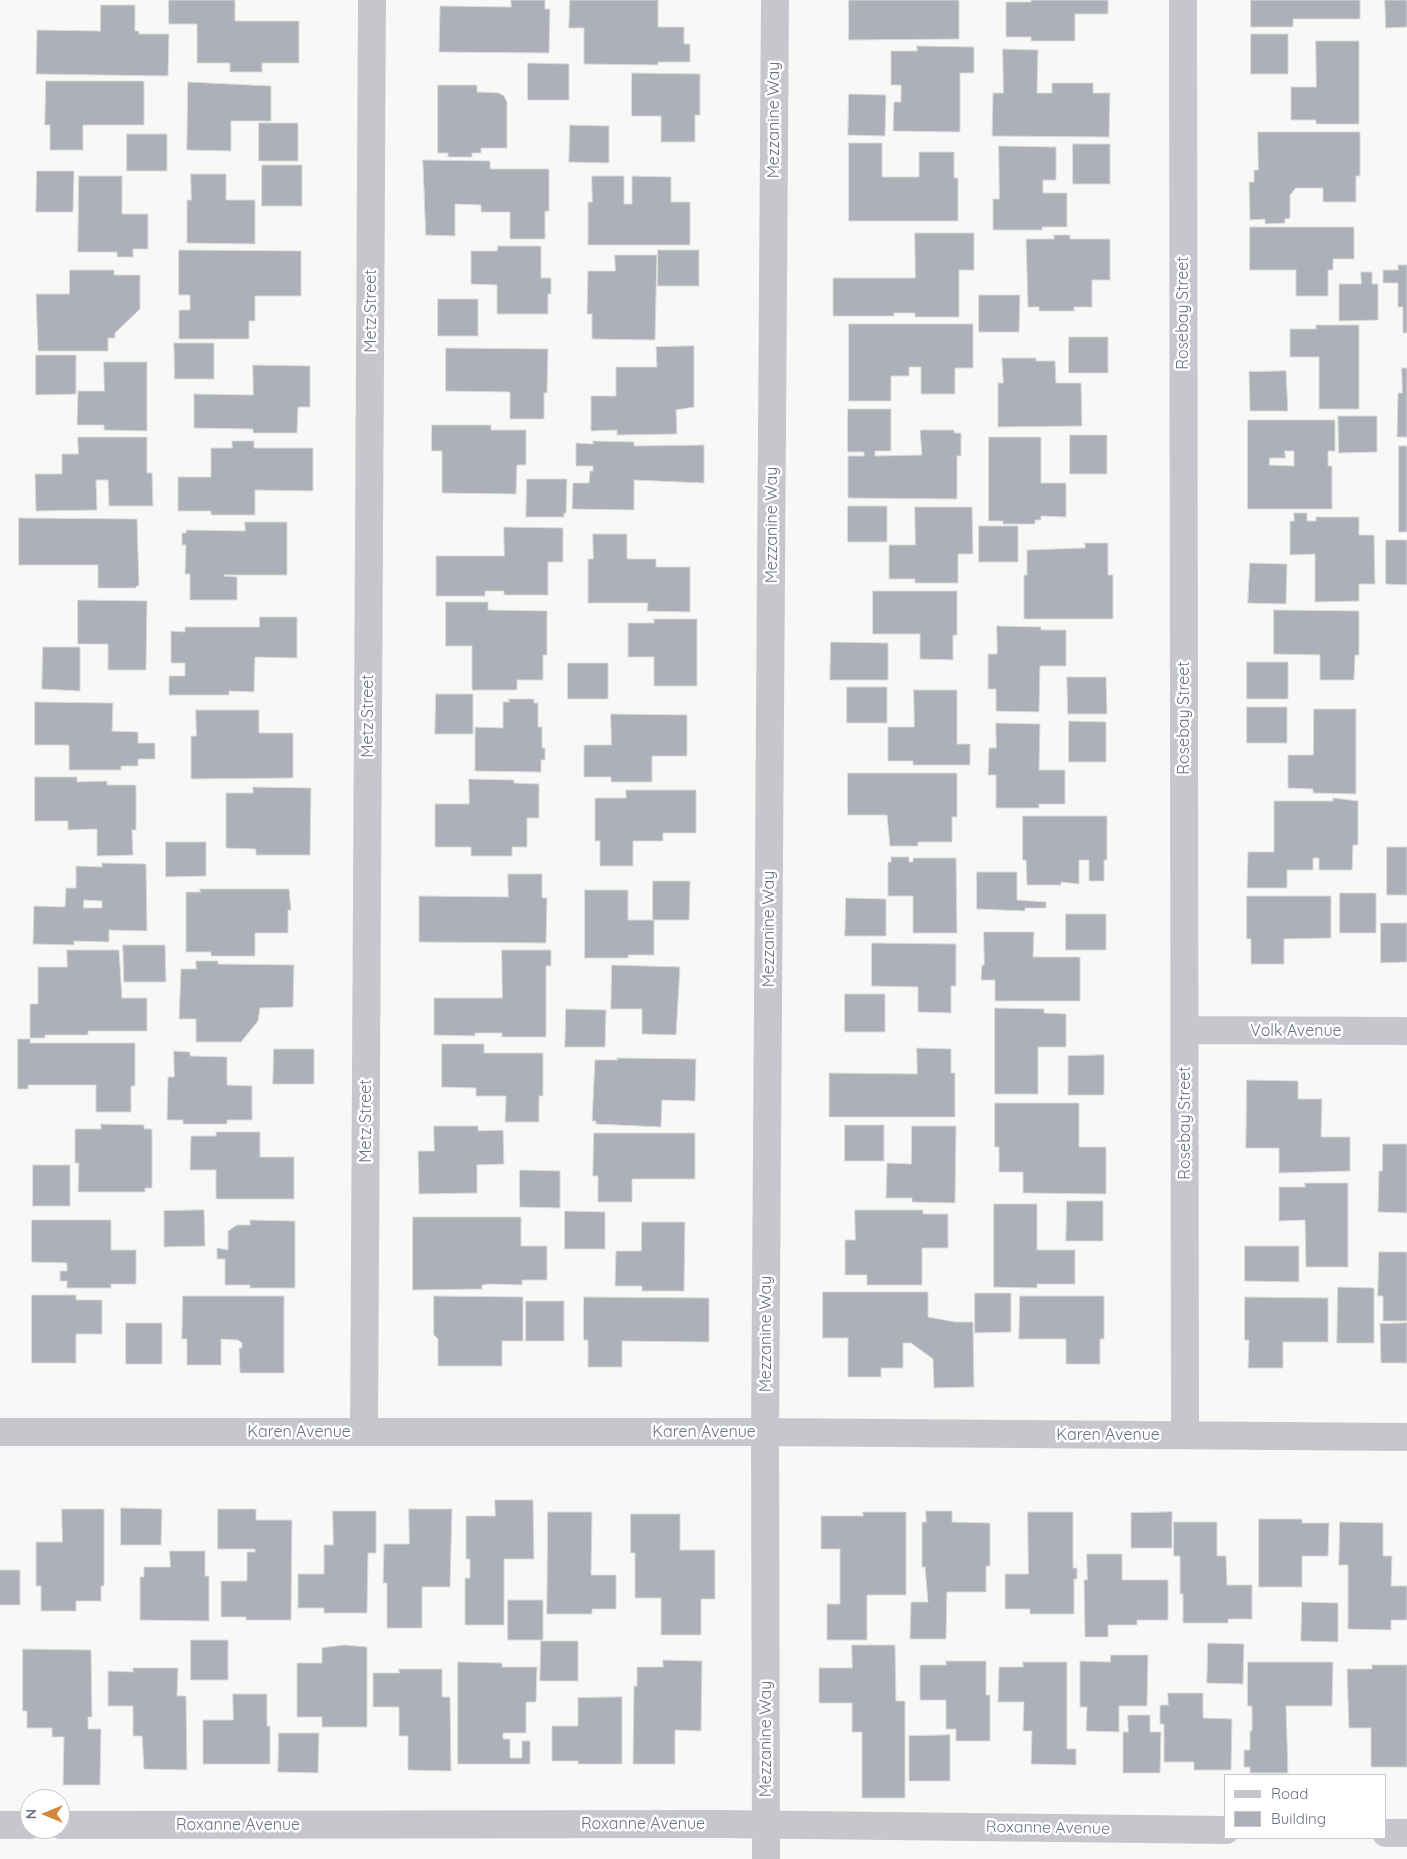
<!DOCTYPE html>
<style>
body{margin:0}
#map{position:relative;width:1407px;height:1859px;overflow:hidden;background:#f8f9f7;font-family:Quicksand,sans-serif}
canvas{display:block}
.legend{position:absolute;left:1224px;top:1774px;width:162px;height:65px;box-sizing:border-box;background:#fff;border:1px solid #c4c7ce;margin:0;padding:6px 9px;list-style:none;font-size:15px;color:#6b7285}
.legend li{display:flex;align-items:center;gap:10px;height:25px}
.legend b{width:25px;border:1px solid #c4c7ce}
.north{position:absolute;left:20px;top:1789px;width:50px;height:50px;box-sizing:border-box;background:#fff;border:1px solid #c4c7ce;border-radius:50%;rotate:270deg;font-size:14px;font-weight:700;line-height:20px;text-align:center;color:#6b7285}
.north::after{content:'';display:block;margin:auto;width:18px;height:22px;background:#d2873d;clip-path:polygon(50% 0,100% 100%,50% 72%,0 100%)}
</style>
<div id="map">
<canvas width="1407" height="1859"></canvas>
<ul class="legend">
<li><b style="height:6px;background:#c5c7cc"></b>Road</li>
<li><b style="height:14px;background:#adb0b9"></b>Building</li>
</ul>
<div class="north">N</div>
</div>
<script>
const context = document.querySelector('canvas').getContext('2d');
context.lineJoin = 'round';
function paint(path, color) { context.fillStyle = color; context.fill(path, 'evenodd'); }
function strokePath(path, color, width, dash) { context.strokeStyle = color; context.lineWidth = width; context.lineCap = dash ? 'butt' : 'round'; context.setLineDash(dash || []); context.stroke(path); }
function drawText(font, color, halo, rows, align = 'center') {
  context.font = font + ' Quicksand,sans-serif'; context.lineWidth = 5; context.setLineDash([]); context.textBaseline = 'middle'; context.strokeStyle = halo; context.fillStyle = color; for (const [text, x, y, turn = 0] of rows) {
    context.save(); context.translate(x, y); context.rotate((+turn || 0) * Math.PI / 180); context.textAlign = isNaN(turn) ? turn : align; if (halo) context.strokeText(text, 0, 0); context.fillText(text, 0, 0); context.restore();
  }
}
const building = new Path2D(`
 M169 0H235V21H299V63H262V72H230V63H197V24H169Z
 M511 0H545V9H550L549 53 439 52 440 6 511 7Z
 M570 0H658V27H684V44H690V62H658V65L584 64V28H569Z
 M849 0H959V39L849 40Z
 M1031 0H1108V14H1075V41H1031V37H1006V2H1031Z
 M1251 0H1360V19H1293V27H1251Z
 M1385 0H1407V27L1386 28Z
 M101 5H135V31H139V34H169L168 76 36 74 37 30 100 31Z
 M1251 34H1288V74H1251Z
 M1316 41H1359V124H1316V120H1291V87H1316Z
 M917 46 974 47V73H960V132L893 131 894 102H901V85H891V51H917Z
 M1003 49 1038 50 1037 93H1052V83H1093V93H1110L1109 137 992 136 993 93H1003Z
 M528 63 569 64V100H528Z
 M632 73 700 74V115H695V142H661V116H632Z
 M46 81H144V125H83V150H50V125H45Z
 M188 82 271 86V121H231V151L187 150Z
 M438 85H477V92L499 93 504 96 507 102V148H481V153H472V157H448V153H438Z
 M849 94 886 95 885 136 848 135Z
 M259 123H298V161H259Z
 M570 125 609 126V163L569 162Z
 M1258 132H1360V176H1356V202H1323V188H1296L1290 195V218L1285 219V223L1265 224V219L1250 220 1249 182H1254V170H1258Z
 M127 134H167V171H127Z
 M849 143H882V177H919V152H954V178H958V221H849Z
 M1073 144H1110V184H1073Z
 M999 146 1056 147V180H1043V193H1067V227H1042V230H993V199H999Z
 M423 160 490 161V169H549V211H545V239H510V212H481V205L455 204V236L426 235Z
 M262 165H302V206H262Z
 M37 171H74L73 212H36Z
 M191 174H226V200H255V244L187 243V200H191Z
 M79 176H122V214H148V249H133V257H117V252H78Z
 M592 176H624V204H632V176L671 177V202H690V245H588V202H592Z
 M1250 227H1354V259H1333V270H1328V296H1296V270H1250Z
 M915 233H974V270H959V317H915V313H894V316H833V278H915Z
 M1054 235H1070V239H1110V280H1092V307H1074V311H1039V307H1028L1026 239H1054Z
 M498 246H541V278H551V294H548V314H497V285L471 284V251H497Z
 M179 250 301 251V296H255V321H249V339H179V310H190V295H179Z
 M658 250H699V286H658Z
 M615 255H657L655 340 592 339V314H587L588 271H615Z
 M1398 265H1407V333H1403V307H1398V283H1383V270H1398Z
 M70 270H114V275H140V309L115 333V338H108V351H38L36 294H69Z
 M1361 272H1372V284H1378V320L1339 321V284H1361Z
 M979 295H1020L1019 332H979Z
 M438 299H478V336H438Z
 M849 324H973V368H955V394H921V367H909V376H891V401H849Z
 M1316 325H1359V409H1319V357H1290V329H1316Z
 M1069 337H1108V373H1069Z
 M174 343H214V379H175Z
 M694 346V407L676 410 677 434 617 435V430L591 431V396H616V367H657L656 347Z
 M446 348 548 349 547 393H544V419H510V392L446 391Z
 M36 355H76V394L36 395Z
 M1002 358H1036V361H1055L1056 383H1081L1082 426 998 427V383H1003Z
 M104 362H147V431L104 430V425H77L78 391H104Z
 M253 365 310 366V407H298L297 433H253V429L194 428V394L253 395Z
 M1402 368H1407V437H1397L1398 393H1402Z
 M1286 371 1288 411H1250L1249 372Z
 M848 409H891V451H875V456L922 455 920 430H954V433H961V456H957V499L848 498V456H864V452H848Z
 M1338 416H1377V452L1339 453Z
 M1248 420H1335V451H1328V466H1332V509H1248ZM1285 451H1294V466L1269 465 1270 458H1285Z
 M432 425H491V430H526V465H517L516 494 442 493V451H432Z
 M1070 435H1107V474H1070Z
 M78 437H147V473H152L153 506H109L108 480H96L97 510 36 511 35 474H62V454H78Z
 M989 437H1041V483H1066V517L1041 516V520H1035V524H1003V521H989Z
 M232 441H254V448H313V491L255 490V515H211V511H178V477H211V448H232Z
 M593 441 634 442V446L704 445V483L634 480V510L572 509 573 483H589L590 471H593V466H576V443L593 444Z
 M1399 446H1407V532H1399Z
 M527 479H567L566 513H564V517H526Z
 M848 506H887V542H848Z
 M915 507H972L973 554H958V583H915V579H889V545H915Z
 M1294 513H1307V521H1316V517H1359V535H1374L1375 584H1359V601L1315 602V554L1290 555V521H1294Z
 M19 518 137 519 139 586H136V588H98V565H19Z
 M245 522H287V575H224V576L237 577V600H190V574H185L186 545H182V533H186V530L245 531Z
 M979 526H1018V562H979Z
 M504 527 563 528V562H548V595H504V591H485V596H436V556H504Z
 M593 534H627V559H656V567H690V612L647 611 648 603H588V559H593Z
 M1386 540H1407V585L1386 584Z
 M1085 543H1108V575H1113V619H1024V575H1027V550L1085 548Z
 M1250 563 1287 564 1286 604 1248 603Z
 M873 591H957V635H953V660L920 659V634H873Z
 M78 600 147 601 146 670H108V644H78Z
 M446 602H488V610L547 611V655H543V680H517V690H472V646H446Z
 M1274 610 1359 611V655H1355L1354 680H1320V655L1274 654Z
 M260 617H297V658L255 657 254 692 229 691V695H169V676H185V663H171V631L185 632V627H259Z
 M654 619H697V686H654V657H628V623H654Z
 M997 626 1041 627V630H1066V666H1040L1039 712 996 711V689H988V654H997Z
 M831 642 888 643V680H830Z
 M43 647H80V691L42 689Z
 M1247 662H1288V699H1247Z
 M568 663H608V699H568Z
 M1067 677H1106L1107 714H1068Z
 M847 687H887V723H847Z
 M914 690H957V744H970V765H913V761H888V727H914Z
 M436 694H473V734H435Z
 M509 699H534V703H538V727H542V748H545V760H541V772L475 771V727L503 728V702H509Z
 M35 702 113 703 112 731 138 732V743H155V759H138V766H121V770H69V745H35Z
 M1247 707H1287V743H1247Z
 M1314 709H1356V794L1313 793V789L1288 788V755H1313Z
 M196 710H259V733H293V778L191 779V736H196Z
 M611 714 687 715V756H652V782H611V777H584V745H611Z
 M1069 721 1106 722V762H1069Z
 M996 723 1040 724 1039 770H1065V804H1039V808H996V775H988L989 748H996Z
 M848 773H957V817H952V842H918V846H890L887 815H848Z
 M35 777H77V782L107 781V785H136V830H132L133 855 97 856V829L68 830V821H35Z
 M469 779 514 780V783L539 784V818H527V847H512V856H471V847H435V804H469Z
 M253 787 311 788 310 855H256V849L226 848V793H253Z
 M626 790H696V833H663V841H633V866H600V841H595V798H626Z
 M1333 798 1358 801V845H1353L1352 870H1319V858H1313V870H1287V888H1247L1248 852H1274V801H1333Z
 M1023 816H1107V860H1104V881H1089V860H1079V884L1061 882V885H1027L1026 860H1023Z
 M166 842H206V876L166 877Z
 M1387 847H1407V895H1387Z
 M891 857H909V862H913V858H956L957 933H913V896H888V862H891Z
 M102 863 146 864 147 931 109 930V942L74 941V945L33 944 34 906 65 907 66 888H76V866L102 867ZM84 900 102 901V908H84Z
 M977 872H1017V900L1046 902V908H1025V911L977 909Z
 M508 874H542V898H547L546 943 419 942V896L508 897Z
 M653 881H690L689 920H653Z
 M200 889H289L291 910H288V933H255V956H211V952H186V892H200Z
 M585 890H628V920H654V955H628V958H585Z
 M1340 893H1376V933H1340Z
 M1247 896H1331V938L1284 939V964H1251V939H1247Z
 M846 898 886 899V936H845Z
 M1066 914H1106V950H1066Z
 M1381 923H1407V962L1381 963Z
 M984 932H1034L1033 957H1080V1001H995V980H981L982 965H984Z
 M872 943 956 944V986H951V1013L918 1012V987L872 986Z
 M123 945H165L166 982H124Z
 M67 950H119L122 998H147V1031H88V1035H45V1038H30V1004H38V967H67Z
 M502 950H551V966H546V1037H502V1033H475V1036L434 1035V998H502Z
 M196 961H218V964L294 965 293 1007 260 1008 258 1021 241 1042H196V1019H179L181 969H196Z
 M612 965 680 967 676 1035 642 1034V1009H611Z
 M845 994H885V1032H845Z
 M995 1008 1044 1009V1013L1066 1014V1047H1038V1094H995Z
 M566 1009 606 1010 605 1047H565Z
 M18 1039H30V1043H135V1086H131V1112H96V1085H28V1089H18Z
 M442 1044H484V1053H543V1096H539V1122H505L506 1096H476V1088L442 1087Z
 M917 1048 951 1049V1073H955V1117H829V1073L917 1074Z
 M274 1049H314V1084H273Z
 M174 1051 190 1052V1056L227 1057V1085L252 1086V1120H227V1124H183V1120H167L168 1077H174Z
 M1104 1055V1095H1068V1056Z
 M617 1058 696 1059 695 1101 662 1100 661 1127 596 1124V1121H592L595 1060H617Z
 M1247 1080 1298 1081V1099H1322L1321 1137H1350V1171L1279 1173V1148H1246Z
 M995 1103H1079V1147H1106V1194L1023 1193V1172H999V1147H995Z
 M101 1124 144 1125V1129H152V1188H145V1192H78L79 1163H75V1129H101Z
 M845 1125H884V1161H845Z
 M434 1126H478V1131L503 1130 504 1164 477 1165V1193L419 1194 418 1151H434Z
 M912 1126H956L955 1203 912 1202V1198H886L887 1163 911 1164Z
 M216 1132H260V1157H294V1199H216V1170H190L191 1136H216Z
 M594 1133H695V1179H632V1202H598V1176H593Z
 M1383 1144H1407V1213L1378 1212 1379 1171H1382Z
 M33 1165H70V1206H33Z
 M520 1170 560 1171V1208L520 1207Z
 M1305 1183H1348V1267H1306L1305 1220 1279 1221V1187H1305Z
 M1067 1201H1103V1241H1066Z
 M994 1204H1037V1250H1075V1284H1037V1288L994 1287Z
 M204 1210 205 1246 164 1247V1211Z
 M855 1210H923V1214H948V1248H922V1285H867V1275H845V1240H855Z
 M565 1211 605 1212V1249H565Z
 M413 1217H521V1246H547V1280H522V1285L491 1284 482 1285V1289L413 1290Z
 M32 1220H111V1250H136V1284H111V1288H67V1281H60V1271H67V1263L32 1262Z
 M250 1220 295 1221V1288H250V1285H225V1259H217V1248L228 1250V1231L237 1225H250Z
 M642 1222H685L684 1291H642V1286H615L616 1251H641Z
 M1245 1246H1299V1282L1245 1281Z
 M1379 1252H1407V1321H1383V1296H1378Z
 M1338 1287 1374 1288V1343H1337Z
 M823 1292H928V1317L955 1322H973L974 1387 934 1388 933 1359 911 1343H903V1368H881V1377H848V1338H823Z
 M975 1293H1011V1332L975 1333Z
 M32 1295H76V1300H102V1334H76V1363H32Z
 M183 1296H284V1373H240L239 1348H242V1343L238 1340 221 1339V1365H187V1339H182Z
 M434 1296 523 1297V1341H502V1366H438V1339L434 1335Z
 M1020 1296H1104V1339H1100V1364H1066V1339H1019Z
 M584 1297 709 1298V1342L622 1341V1367H588V1340H584Z
 M1245 1297 1328 1298V1342H1283V1368H1248L1249 1340H1245Z
 M526 1301H564V1341H526Z
 M126 1323H162V1364H126Z
 M1407 1323V1363H1381L1380 1324Z
 M495 1500H533L534 1559H504V1625H465V1578H470V1559H466V1516H495Z
 M121 1508 162 1509 161 1545H121Z
 M62 1509H104V1586H101V1601H76V1611H41V1586H36V1542H62Z
 M218 1509H256V1520H292L291 1620H246V1617H221V1581H247V1552H255V1549H218Z
 M409 1509H452L450 1587H422V1628H387V1583H383L384 1544H409Z
 M333 1511H376V1553H368L367 1613H324V1608H298V1574H324V1545H333Z
 M926 1511H952V1522L990 1523V1566H986V1592H947L946 1639H910L911 1602H928L925 1567H922V1522H926Z
 M548 1512H592L591 1575H616V1609H592V1614H547Z
 M863 1512H906V1595H867V1640H827V1604H840V1549H821V1516H863Z
 M1028 1512H1073V1568H1077V1579H1074V1614H1030V1609H1005V1574H1028Z
 M1172 1512V1548H1131V1513Z
 M631 1514H680V1550H715V1599H701V1635H661V1598H635V1553H631Z
 M1259 1519H1302V1523H1329L1328 1556H1302V1587H1259Z
 M1174 1522H1217V1556H1226L1227 1585H1252V1619H1228V1623H1183V1594H1180V1556H1174Z
 M1340 1522 1383 1523V1556H1392L1391 1586H1407V1620H1391V1630L1348 1629V1565H1339Z
 M170 1551H205V1576H209V1621L140 1620V1577H144V1567H170Z
 M1087 1554H1122V1580H1168V1620H1137V1625H1108V1637H1085L1084 1580H1087Z
 M0 1570H20V1605H0Z
 M508 1600H543V1640H508Z
 M1302 1602 1338 1603V1642L1301 1641Z
 M191 1640H228V1680H191Z
 M541 1641H578V1681H540Z
 M1208 1643 1244 1644 1243 1684 1207 1683Z
 M345 1645 367 1647V1727H322V1717H297V1663H322V1648Z
 M852 1645H895L896 1701H905V1798H862V1732H852V1703H819V1668H852Z
 M23 1649 91 1650 92 1717H88V1729H101L100 1785H63L64 1737H52V1728H27V1711H23Z
 M1111 1655H1148L1147 1706H1119V1732L1086 1731 1087 1707H1080V1661L1110 1662Z
 M663 1660 702 1661 701 1731 675 1730V1764H633L634 1686H637V1667H663Z
 M946 1661H986V1695H990V1741H956V1729H946V1700H920V1665H946Z
 M458 1662 502 1663V1667H537L536 1702H526V1733H503V1739H510V1758H522V1741H530V1764H458Z
 M1023 1662H1067V1749H1076V1765L1031 1764 1032 1731H1023L1024 1702H998L999 1667H1023Z
 M1248 1662H1333L1332 1706H1286L1288 1773H1250V1767H1244V1750H1250V1731H1252V1706H1248Z
 M1372 1665H1407V1767H1371V1728H1349L1347 1669H1372Z
 M133 1668H178L177 1696H186L187 1770 144 1769 142 1736H133V1706H108V1671L133 1672Z
 M399 1669H442V1697H450L451 1771 408 1770V1736H399V1707H373V1673H399Z
 M1168 1693H1203V1718L1232 1719 1231 1770H1194V1762H1164V1724H1160V1705H1168Z
 M233 1694H267V1726H270V1764H203V1720H233Z
 M622 1697V1764H578V1761H552V1726H578V1698Z
 M1128 1715H1150V1732H1161L1160 1773H1123V1732H1128Z
 M279 1733H319L318 1773 278 1772Z
 M950 1735V1781H909V1736Z`);
paint(building, '#adb0b9');
strokePath(building, '#dadbd9', 1);
strokePath(new Path2D(`
 M1183 0 1185 1435
 M1185 1030 1407 1031
 M0 1432H765L1407 1437
 M364 1432 372 0
 M0 1825H30
 M60 1825 719 1824 1226 1830
 M1386 1833H1407
 M766 1859 765 1432 775 0`), '#c5c7cc', 28);
drawText('16px', '#6b7285', '#fff', [
 ["Mezzanine Way",774,120,-90],
 ["Metz Street",371,311,-90],
 ["Rosebay Street",1183,313,-90],
 ["Mezzanine Way",772,525,-90],
 ["Metz Street",368,716,-90],
 ["Rosebay Street",1184,718,-90],
 ["Mezzanine Way",769,929,-90],
 ["Volk Avenue",1296,1031],
 ["Metz Street",366,1121,-90],
 ["Rosebay Street",1185,1123,-90],
 ["Mezzanine Way",766,1334,-90],
 ["Karen Avenue",299,1432],
 ["Karen Avenue",704,1432],
 ["Karen Avenue",1108,1435],
 ["Mezzanine Way",766,1739,-90],
 ["Roxanne Avenue",643,1824],
 ["Roxanne Avenue",238,1825],
 ["Roxanne Avenue",1048,1828,1]
]);
</script>
